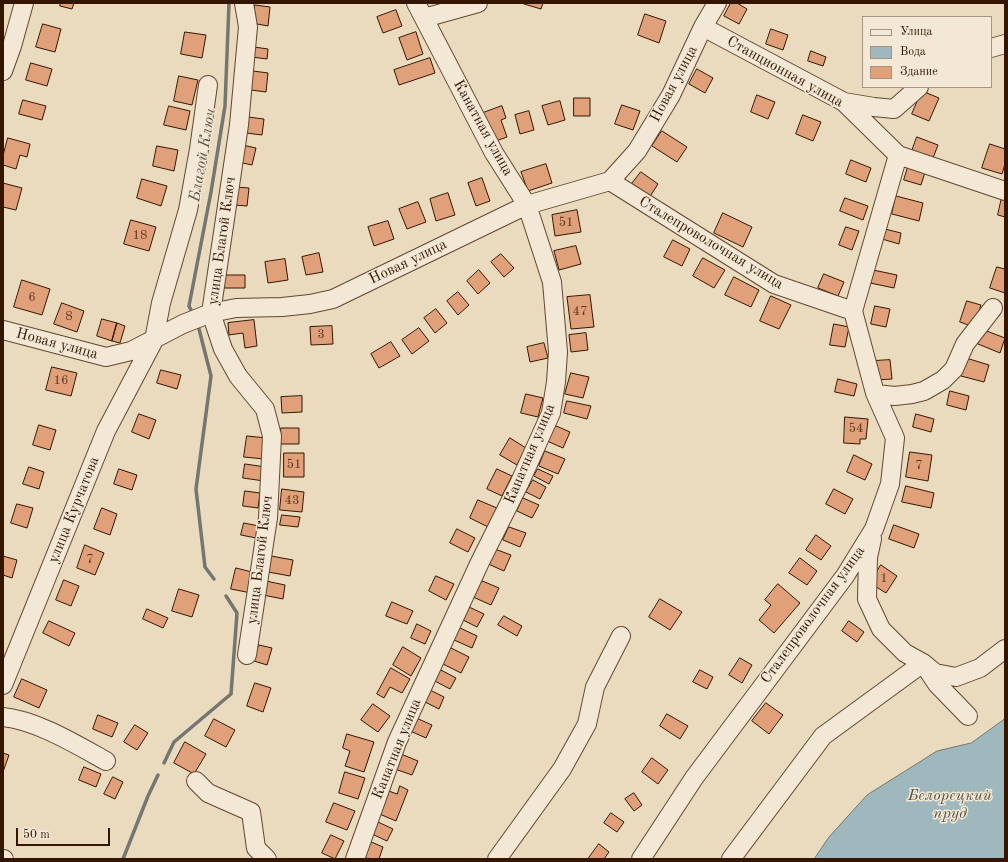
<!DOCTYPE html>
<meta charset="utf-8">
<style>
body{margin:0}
#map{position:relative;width:1008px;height:862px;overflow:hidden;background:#ebdbbe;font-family:"Old Standard TT",serif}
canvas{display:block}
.frame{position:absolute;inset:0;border:4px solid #341600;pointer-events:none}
.legend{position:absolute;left:862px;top:16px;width:130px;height:72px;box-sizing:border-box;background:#f2e8d5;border:1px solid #a69480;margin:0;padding:5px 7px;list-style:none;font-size:12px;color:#341600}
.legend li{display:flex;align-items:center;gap:8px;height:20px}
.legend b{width:20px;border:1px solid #a69480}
.scale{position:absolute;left:16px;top:828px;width:94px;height:18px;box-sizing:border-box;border:2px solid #341600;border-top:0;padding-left:5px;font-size:12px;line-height:14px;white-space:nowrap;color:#341600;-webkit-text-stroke:3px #f2e8d5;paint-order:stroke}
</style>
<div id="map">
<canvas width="1008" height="862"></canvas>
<div class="frame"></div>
<ul class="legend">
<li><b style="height:5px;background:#f2e8d5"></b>Улица</li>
<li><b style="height:11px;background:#9eb8bd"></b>Вода</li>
<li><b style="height:11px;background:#e0a17a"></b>Здание</li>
</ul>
<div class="scale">50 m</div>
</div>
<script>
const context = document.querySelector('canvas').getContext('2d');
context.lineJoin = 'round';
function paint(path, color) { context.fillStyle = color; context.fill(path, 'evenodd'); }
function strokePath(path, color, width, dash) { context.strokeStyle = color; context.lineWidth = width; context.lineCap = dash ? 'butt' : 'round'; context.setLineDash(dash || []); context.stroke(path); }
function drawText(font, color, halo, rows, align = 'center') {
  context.font = font + ' "Old Standard TT",serif'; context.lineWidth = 3; context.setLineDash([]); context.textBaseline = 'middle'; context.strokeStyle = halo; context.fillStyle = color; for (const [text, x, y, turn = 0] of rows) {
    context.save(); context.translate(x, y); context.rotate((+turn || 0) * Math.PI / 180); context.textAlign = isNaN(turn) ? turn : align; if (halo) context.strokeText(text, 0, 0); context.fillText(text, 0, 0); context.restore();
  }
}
const water = new Path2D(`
 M1005 719V859H814L829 837 867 795 937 751 971 743Z`);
paint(water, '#9eb8bd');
strokePath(water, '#747771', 1);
strokePath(new Path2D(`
 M191 310 189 306 211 192 225 106 229 3
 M199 329 211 376 196 489 205 567 214 579
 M164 763 174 742 231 694 237 613 226 596
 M123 859 148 796 158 775`), '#747771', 3.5);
const building = new Path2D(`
 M61 3H74L72 9 60 6Z
 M524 3H543L541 9 524 4Z
 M731 3H737L747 9 739 24 724 16Z
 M255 5 270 7 268 26 252 23Z
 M396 10 402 26 383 33 377 17Z
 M645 14 666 21 659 43 638 35Z
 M43 24 61 29 55 52 36 47Z
 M771 29 788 35 783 50 766 44Z
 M185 32 206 35 202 58 181 54Z
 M416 32 423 54 407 60 399 38Z
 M254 47 268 49 267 59 252 57Z
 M811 51 826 57 823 66 808 61Z
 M430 58 435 73 399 85 394 70Z
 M31 63 52 69 47 86 26 80Z
 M697 69 713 78 705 93 689 84Z
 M253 71 268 73 266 92 251 90Z
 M179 76 198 80 192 105 174 101Z
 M922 91 939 98 929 121 912 114Z
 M757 95 775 102 768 119 751 112Z
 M574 98H590V116H574Z
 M23 100 46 106 42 120 19 114Z
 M560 101 565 120 548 125 542 106Z
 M622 105 640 111 633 130 615 124Z
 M169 106 190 111 186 130 164 125Z
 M502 106 506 118 501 120 507 137 493 142 483 113Z
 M529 111 534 130 520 134 515 115Z
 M803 115 821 122 813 141 796 134Z
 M248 117 264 119 262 135 246 133Z
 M662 131 687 147 677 162 652 146Z
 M917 137 938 145 933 158 912 151Z
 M8 138 30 144 27 157 20 155 16 169 3 165V156Z
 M990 144 1005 149V164L1002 174 982 168Z
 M242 145 256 148 252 165 238 162Z
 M157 146 178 150 174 171 153 166Z
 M851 160 871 168 866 182 846 174Z
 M546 164 552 183 528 191 521 172Z
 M909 164 926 169 921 185 904 180Z
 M641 172 658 184 649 198 631 185Z
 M482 178 490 201 476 206 468 183Z
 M142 179 167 186 161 206 137 198Z
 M3 183 22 188 16 210 3 207Z
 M236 187 249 188 247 206 234 205Z
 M448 193 455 215 436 221 430 199Z
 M896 196 923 203 919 221 892 214Z
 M1002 197 1005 198V217L998 215Z
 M845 198 868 206 863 220 840 211Z
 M418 202 426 222 407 229 399 209Z
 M577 210 581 232 555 236 552 215Z
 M723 213 752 227 743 247 714 233Z
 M131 220 156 227 149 251 124 244Z
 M388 221 394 239 374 246 368 227Z
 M846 227 859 231 852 250 839 245Z
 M885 229 901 233 899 244 882 239Z
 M673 240 690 249 682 266 664 257Z
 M576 246 581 264 559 270 554 251Z
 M319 253 323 272 306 275 302 257Z
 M501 254 514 268 504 277 491 262Z
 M703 258 725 270 714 288 693 276Z
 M285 259 288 280 268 283 265 262Z
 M997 267 1005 269V293L990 288Z
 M479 270 490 283 478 294 467 281Z
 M873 270 897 275 894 288 870 283Z
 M824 274 844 282 838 296 818 288Z
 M224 275H245V288H224Z
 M734 277 759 290 751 307 725 295Z
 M22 280 50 289 42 315 14 307Z
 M458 292 469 305 458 315 447 301Z
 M590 295 594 327 571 329 567 297Z
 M771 296 791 305 779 329 760 321Z
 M967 301 981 305 974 327 960 322Z
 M62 303 84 311 77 332 54 324Z
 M875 306 890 309 886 327 871 324Z
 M436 309 447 323 435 333 424 318Z
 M102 319 117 323 112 341 97 336Z
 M254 320 257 346 245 348 243 333 229 335 228 323Z
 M117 323 125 326 120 343 112 341Z
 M834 324 849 327 845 347 830 345Z
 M332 326 333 344 311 345 310 327Z
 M419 328 429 341 412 354 402 340Z
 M984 330 1005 338 1000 353 978 344Z
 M586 333 588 350 571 352 569 335Z
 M391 342 400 356 379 368 371 354Z
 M544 343 548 358 530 362 527 347Z
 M966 358 989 365 984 382 961 376Z
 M890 360 892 379 875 380 874 361Z
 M52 367 77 373 71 396 46 390Z
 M161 370 181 375 177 389 157 383Z
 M571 373 589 377 583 398 565 394Z
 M838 379 857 384 854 396 835 392Z
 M950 391 969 396 966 410 947 405Z
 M526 394 543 398 538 417 521 413Z
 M302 396V412L282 413 281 397Z
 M567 401 591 406 587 419 564 413Z
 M139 414 156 420 149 439 132 432Z
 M916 414 934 419 931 432 913 427Z
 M845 417 868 419 866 439H860V444L844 443Z
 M39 425 56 430 50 450 33 445Z
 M554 425 570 432 563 448 547 441Z
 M281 428H299V444H281Z
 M247 436 267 438 264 459 244 457Z
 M510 438 526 448 517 465 500 455Z
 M545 451 565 459 558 474 539 466Z
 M910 452 932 455 928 481 906 477Z
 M284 453H304V477H284Z
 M854 455 872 464 865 480 847 472Z
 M245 464 266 467 264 481 243 478Z
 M29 467 44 472 39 489 23 484Z
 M119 469 137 475 132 490 114 484Z
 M497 469 512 476 502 496 487 489Z
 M538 469 553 476 549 484 534 476Z
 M533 480 546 487 540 499 526 492Z
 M906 486 934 493 931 508 902 502Z
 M282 489 304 492 302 512 280 510Z
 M834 489 853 499 845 514 826 504Z
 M245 491 260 493 258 508 243 506Z
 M523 498 539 505 532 518 517 511Z
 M478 500 497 508 488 527 470 518Z
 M17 504 33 508 27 528 11 523Z
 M102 508 117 514 110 535 94 529Z
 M282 515 300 517 298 527 280 525Z
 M244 523 259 526 256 538 241 535Z
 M894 525 919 534 914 548 889 539Z
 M509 527 526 533 520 547 503 540Z
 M457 529 475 538 468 552 450 543Z
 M816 535 831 546 821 560 806 550Z
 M85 545 104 553 95 575 77 568Z
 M492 548 511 555 504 571 486 563Z
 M3 556 17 560 12 578 3 575Z
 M271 556 293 560 290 576 268 572Z
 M800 558 817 571 807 585 789 573Z
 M881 565 897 576 886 593 870 583Z
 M236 568 256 573 251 593 231 589Z
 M436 576 454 584 446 600 429 591Z
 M64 580 79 586 71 606 56 600Z
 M480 580 499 588 491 605 473 597Z
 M266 581 285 585 283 599 263 595Z
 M778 584 800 603 774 633 759 620 771 605 765 600Z
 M179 589 199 595 192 617 172 611Z
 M660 599 682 612 670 630 649 617Z
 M392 602 413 611 407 624 386 616Z
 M469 607 484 614 477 627 463 620Z
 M147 609 168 618 163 628 143 619Z
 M504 616 522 626 517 636 498 625Z
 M49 621 75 633 69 646 43 633Z
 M849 621 864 632 857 642 842 631Z
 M417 624 431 631 425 644 411 638Z
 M458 627 477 636 472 648 452 639Z
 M259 645 272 648 267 665 254 661Z
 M403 647 421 658 411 676 393 665Z
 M451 648 469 657 461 673 443 664Z
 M740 658 752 665 742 683 729 675Z
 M391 668 410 679 402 693 390 687 384 698 377 694Z
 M439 669 456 678 450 689 433 680Z
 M700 670 713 677 707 689 693 682Z
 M22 679 47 690 39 708 14 697Z
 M255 683 271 688 263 712 247 706Z
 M428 689 444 697 439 709 423 701Z
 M766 703 783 715 769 734 752 721Z
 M373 704 390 716 378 732 361 720Z
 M667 714 688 726 680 739 660 726Z
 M98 715 118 723 112 737 93 729Z
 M414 717 432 725 426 738 408 730Z
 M214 719 235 730 226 747 205 736Z
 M135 725 148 733 137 750 124 742Z
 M347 734 374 742 364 772 345 766 350 751 343 748Z
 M185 742 206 754 194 774 174 763Z
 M3 753 9 755 3 772Z
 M401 754 418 761 412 775 395 769Z
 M652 758 668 770 658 784 642 772Z
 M84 767 101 774 96 787 79 780Z
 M345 772 365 778 358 799 339 793Z
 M113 777 123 782 115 799 104 794Z
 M400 786 408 790 396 821 377 813 386 790 397 794Z
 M634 793 642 805 634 811 625 799Z
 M334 803 355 811 347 830 326 822Z
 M611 813 624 822 617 832 604 823Z
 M378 822 393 829 387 841 372 834Z
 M331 835 344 841 335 859 322 853Z
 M369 841 383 847 379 859 363 858Z
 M599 844 609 852 604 859H588Z`);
paint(building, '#e0a17a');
strokePath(building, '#341600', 1);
const minor = new Path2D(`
 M244 3 248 27 239 125 211 313 223 349 238 376 265 409 272 436 268 518 247 655
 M424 18 478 3
 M703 27 844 102 898 155 1005 191
 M991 48 1005 44
 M3 71 12 46 24 3
 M844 102 874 107 894 109 919 87
 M610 181 774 284 853 311 875 393 895 438 890 484 874 529 845 576 694 778 641 859
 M853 311 898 155
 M3 330 106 357 131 351 183 324 211 313 236 308 282 307 310 304 333 299 527 205 610 181 637 151 671 95 703 27 717 3
 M876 394 895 396 912 394 924 391 943 380 954 369 965 344 993 308
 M872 539 868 557 867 599 881 629 905 653 923 663 935 673 956 677 980 668 1005 649
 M3 685 106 431 154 340 161 303 188 210 199 149 208 85
 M3 717C36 720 77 745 106 761
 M196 781 208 793 251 812 256 848 267 859
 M3 859H4
 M355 859 397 742 480 562 519 484 551 413 556 382 558 352 552 282 527 205 494 153 416 3
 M497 859 562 769 587 724 595 687 621 636
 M731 859 823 736 923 663 937 684 968 716`);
strokePath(minor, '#624730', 20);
strokePath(minor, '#f2e8d5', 18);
drawText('13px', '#5f391e', null, [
 ["51",566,223],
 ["18",140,236],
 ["6",32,298],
 ["47",580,312],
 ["8",69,317],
 ["3",321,335],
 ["16",61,381],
 ["54",856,429],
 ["51",294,465],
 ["7",919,466],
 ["43",292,501],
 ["7",90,560],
 ["1",884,579]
]);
drawText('15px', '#341600', '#f2e8d5', [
 ["Станционная улица",785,72,29],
 ["Новая улица",674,84,-62],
 ["Канатная улица",483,128,61],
 ["улица Благой Ключ",222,241,-82],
 ["Сталепроволочная улица",711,243,31],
 ["Новая улица",408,262,-26],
 ["Новая улица",57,344,15],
 ["Канатная улица",530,454,-67],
 ["улица Курчатова",74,510,-68],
 ["улица Благой Ключ",260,560,-83],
 ["Сталепроволочная улица",813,615,-54],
 ["Канатная улица",397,749,-68]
]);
drawText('italic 16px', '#594f42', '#f2e8d5', [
 ["Благой Ключ",203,155,-80],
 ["Белорецкий",950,796],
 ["пруд",950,814]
]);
</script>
